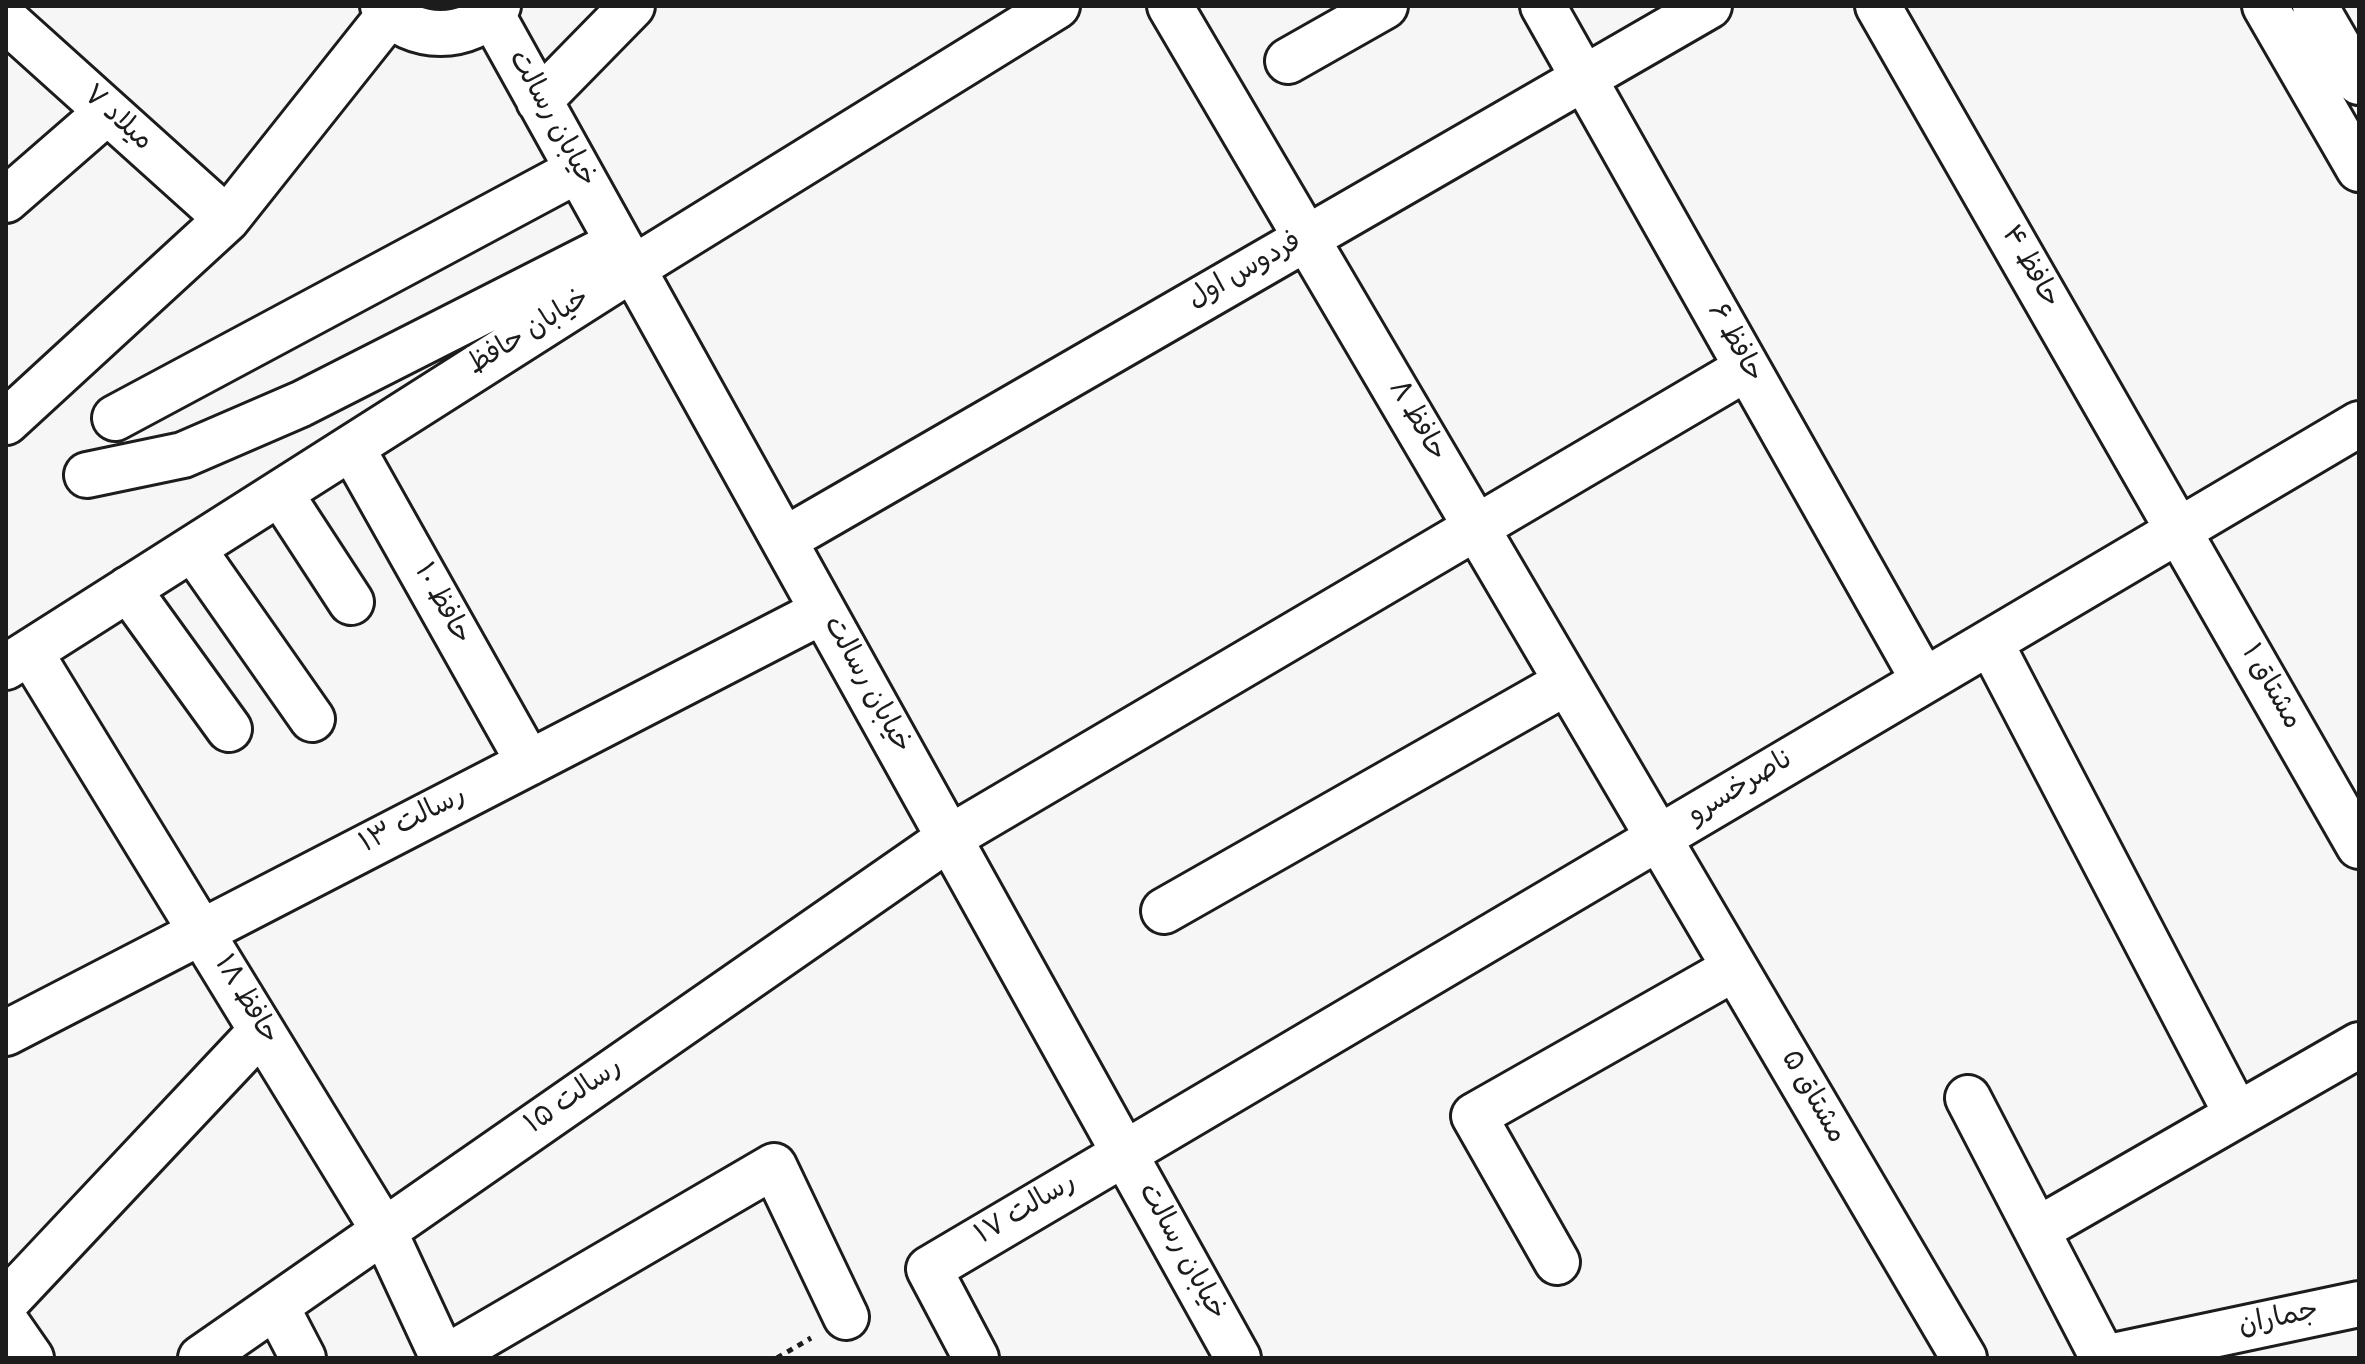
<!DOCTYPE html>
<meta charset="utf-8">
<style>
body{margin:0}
#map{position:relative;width:2365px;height:1364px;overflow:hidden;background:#f6f6f6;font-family:"Gochi Hand",sans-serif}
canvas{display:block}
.frame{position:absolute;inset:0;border:8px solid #1c1c1c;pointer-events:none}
</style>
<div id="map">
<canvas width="2365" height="1364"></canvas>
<div class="frame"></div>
</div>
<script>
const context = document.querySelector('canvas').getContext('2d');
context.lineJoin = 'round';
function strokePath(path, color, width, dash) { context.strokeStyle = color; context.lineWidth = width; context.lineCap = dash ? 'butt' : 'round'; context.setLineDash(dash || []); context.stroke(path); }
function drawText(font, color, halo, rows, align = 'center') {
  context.font = font + ' "Gochi Hand","Playpen Sans Arabic",sans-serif'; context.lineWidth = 8; context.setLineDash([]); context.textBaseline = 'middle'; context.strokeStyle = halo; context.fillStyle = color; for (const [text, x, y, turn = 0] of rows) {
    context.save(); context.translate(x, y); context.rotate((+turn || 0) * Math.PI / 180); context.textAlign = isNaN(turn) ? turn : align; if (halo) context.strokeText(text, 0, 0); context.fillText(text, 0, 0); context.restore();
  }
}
const minor = new Path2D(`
 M383 6C410 42 471 42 498 6
 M1170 6 1964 1358
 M1543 6 1924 681
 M1878 6 2359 846
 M2265 6 2359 169
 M2315 6 2359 82
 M492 15 1238 1358
 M6 20 227 219
 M1288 61 1385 6
 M539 101 632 6
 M6 200 107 112
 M115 418 578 170
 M6 422 227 219 389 15
 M352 448 529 763
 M87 475 183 455 301 404 618 243
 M280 493 351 602
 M784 540 1709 6
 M193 549 312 719
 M128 589 229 729
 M1990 642 2237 1115
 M30 652 384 1231 443 1358
 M6 667 632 269 1057 6
 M1164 911 1567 682
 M6 1033 823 611
 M1968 1098 2103 1358
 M2037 1230 2359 1045
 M1557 1262 1474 1116 1735 968
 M6 1302 261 1031
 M276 1306 303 1358
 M6 1322 31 1358
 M201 1358 949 838 1747 368
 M445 1358 774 1166 846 1317
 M976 1358 929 1269 2359 424
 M2104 1358 2359 1304`);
strokePath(minor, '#1c1c1c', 50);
strokePath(new Path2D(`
 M777 1358 811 1338`), '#1c1c1c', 5, [6, 6]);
strokePath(minor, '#fff', 44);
drawText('28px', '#1c1c1c', '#fff', [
 ["میلاد ۷",116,120,42],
 ["خیابان رسالت",550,120,61],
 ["حافظ ۴",2028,268,60],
 ["فردوس اول",1246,273,-30],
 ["خیابان حافظ",530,334,-32],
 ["حافظ ۶",1733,344,61],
 ["حافظ ۸",1415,422,60],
 ["حافظ ۱۰",440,605,61],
 ["خیابان رسالت",865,686,61],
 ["مشتاق ۱",2269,688,60],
 ["ناصرخسرو",1742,789,-31],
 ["رسالت ۱۳",414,822,-27],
 ["حافظ ۱۸",244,1001,59],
 ["رسالت ۱۵",575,1098,-35],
 ["مشتاق ۵",1811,1098,60],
 ["رسالت ۱۷",1027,1211,-31],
 ["خیابان رسالت",1180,1253,61],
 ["جماران",2279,1321,-12]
]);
</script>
